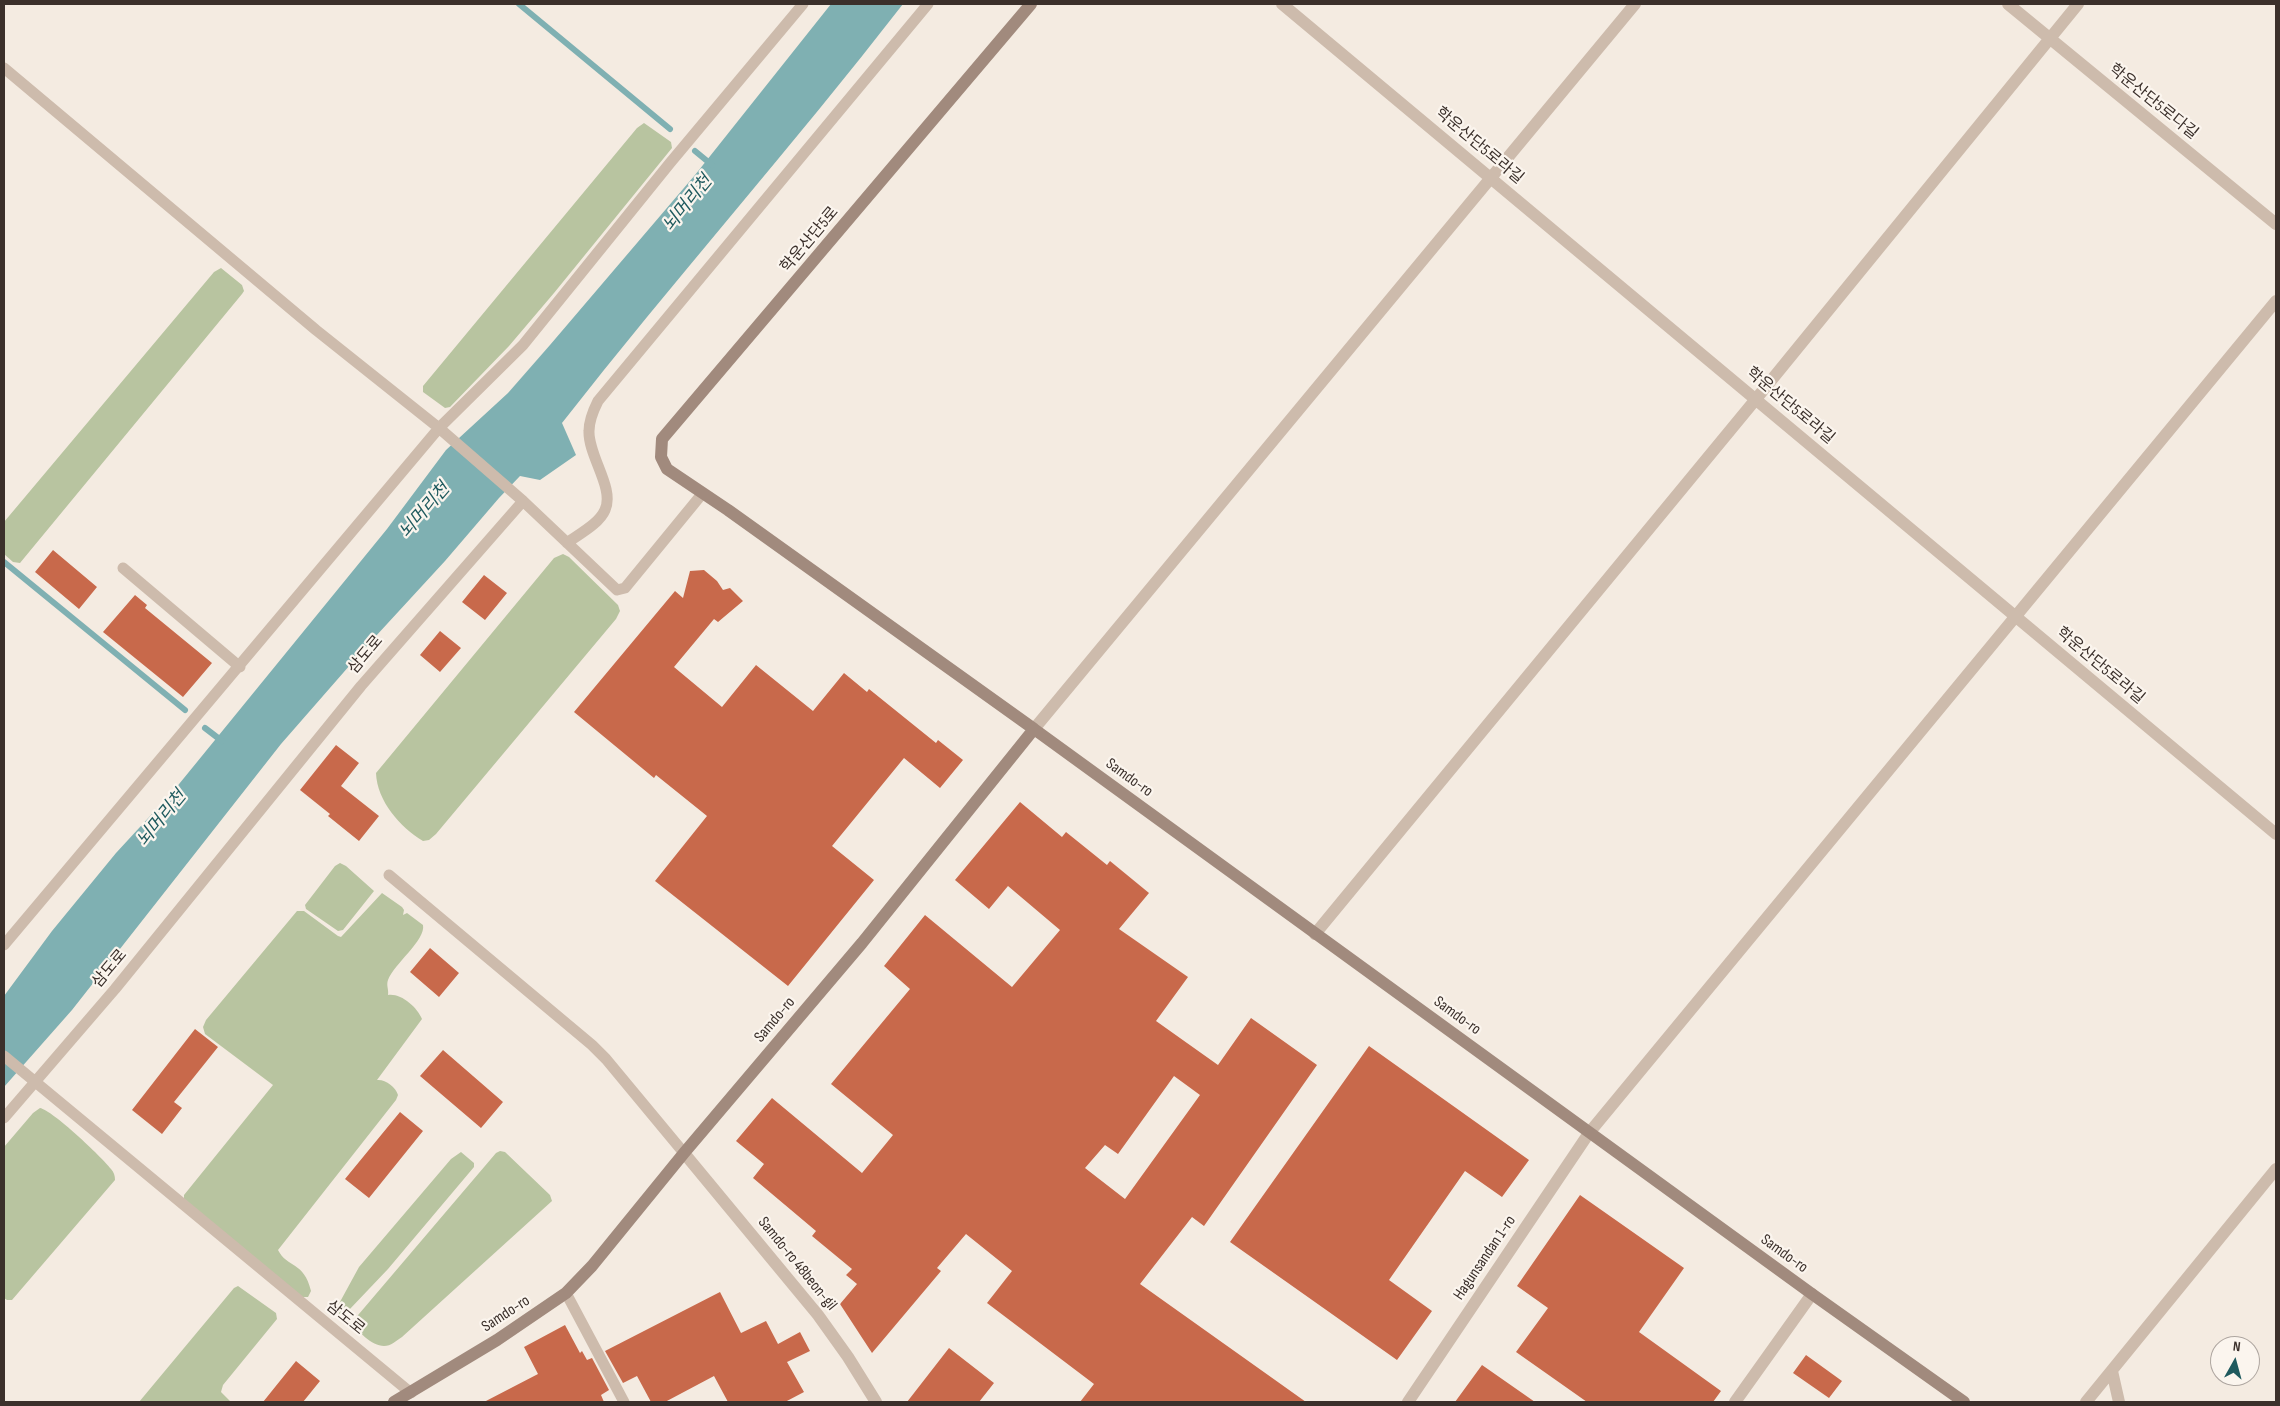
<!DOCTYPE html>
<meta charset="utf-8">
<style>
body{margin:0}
#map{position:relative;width:2280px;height:1406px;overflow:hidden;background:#f4ebe1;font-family:"Sofia Sans Condensed",sans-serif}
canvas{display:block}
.frame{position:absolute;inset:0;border:5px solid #3b302b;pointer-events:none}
.north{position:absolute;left:2210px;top:1336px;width:50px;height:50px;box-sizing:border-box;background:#fbf5ee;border:1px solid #aea6a0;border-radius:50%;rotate:7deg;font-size:14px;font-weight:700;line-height:20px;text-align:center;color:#3b302b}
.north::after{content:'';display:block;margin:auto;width:18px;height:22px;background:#1f5a5e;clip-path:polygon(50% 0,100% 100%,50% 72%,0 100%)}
</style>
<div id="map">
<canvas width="2280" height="1406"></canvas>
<div class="frame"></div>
<div class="north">N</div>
</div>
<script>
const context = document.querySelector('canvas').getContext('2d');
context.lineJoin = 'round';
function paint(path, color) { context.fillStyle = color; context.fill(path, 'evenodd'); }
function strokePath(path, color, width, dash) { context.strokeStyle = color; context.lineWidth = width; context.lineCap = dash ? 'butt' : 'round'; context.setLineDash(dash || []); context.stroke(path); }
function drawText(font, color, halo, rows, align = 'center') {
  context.font = font + ' "Sofia Sans Condensed","Noto Sans KR",sans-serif'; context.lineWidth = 4.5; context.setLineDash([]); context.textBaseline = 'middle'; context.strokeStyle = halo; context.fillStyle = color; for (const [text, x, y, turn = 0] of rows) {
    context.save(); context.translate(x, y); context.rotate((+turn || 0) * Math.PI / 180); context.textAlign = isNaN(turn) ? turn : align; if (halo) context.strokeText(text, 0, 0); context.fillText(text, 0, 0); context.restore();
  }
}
paint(new Path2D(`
 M644 123 671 142 672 148 554 293 509 346 450 407 445 408 423 392V386L637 128Z
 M221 268 242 285 244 291 242 294 20 563 13 562 4 554V522L214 272Z
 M563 554 569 557 618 605 620 611 616 619 436 834 429 840 423 841C400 827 377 801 376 773L554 558Z
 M340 863 346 866 374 891 343 930 338 931 306 909 305 905 335 866Z
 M382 893 402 907 404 910 403 915 407 913 423 925C426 940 394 964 388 980 386 986 389 989 388 995 401 993 417 1007 422 1019L377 1080C385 1079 396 1087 398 1095L396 1100 278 1250C287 1268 304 1261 311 1291L308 1297H302L184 1200V1195L273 1085 205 1034 203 1027 206 1020 297 911H304L338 936 341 937Z
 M40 1108C52 1110 102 1157 111 1169 114 1172 115 1176 115 1180L18 1293 12 1300H7L4 1298V1147L33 1113Z
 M500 1151 505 1152 550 1195 552 1201 402 1337C396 1341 391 1346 384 1346 372 1346 356 1331 353 1321L496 1153Z
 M461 1152 474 1163V1167L388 1269 349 1310 341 1316 336 1315 335 1311 359 1267 451 1159Z
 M238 1286 276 1313 277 1319 223 1385 221 1392 231 1402H139L234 1288Z`), '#b8c4a0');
paint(new Path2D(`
 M831 4H903C793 146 673 281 562 423L576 455 540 480 520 476 499 498 445 561 364 649 281 744 72 1010 4 1087V996L52 931 116 853 175 789 387 529 446 450 508 393 550 345 695 175Z`), '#7fb0b2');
strokePath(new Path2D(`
 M519 4 670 129
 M695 151 712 165
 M4 562 185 710
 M205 728 222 741`), '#7fb0b2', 6);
paint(new Path2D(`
 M53 550 97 587 79 609 35 572Z
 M704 570 717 581 723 590 730 588 743 601 718 622 714 619 674 667 722 707 756 665 813 711 844 673 867 692 869 689 936 743 938 740 963 760 940 788 904 758 832 846 874 880 788 986 655 881 707 816 656 775 654 778 574 712 675 591 683 598 690 571Z
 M484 575 507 593 485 620 462 602Z
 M135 595 147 605 145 608 212 663 183 697 103 632Z
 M440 631 461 648 440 672 420 655Z
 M336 745 359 763 341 786 379 816 359 841 328 816 330 814 300 790Z
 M1020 802 1062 837 1066 832 1107 865 1110 861 1149 893 1119 929 1188 977 1156 1021 1218 1065 1251 1018 1317 1065 1204 1226 1192 1217 1140 1284 1306 1402H1080L1094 1384 987 1303 1012 1271 966 1234 937 1268 941 1271 872 1353 840 1304 857 1284 846 1275 852 1269 812 1236 816 1231 753 1178 764 1164 736 1141 772 1098 862 1173 893 1135 831 1084 910 989 884 966 925 915 1012 987 1060 930 1008 886 989 909 955 880ZM1174 1076 1200 1095 1125 1199 1085 1168 1105 1145 1118 1154Z
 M430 948 459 973 439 997 410 972Z
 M195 1029 218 1047 174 1102 182 1108 162 1134 132 1110Z
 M1369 1046 1529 1160 1502 1197 1465 1171 1389 1280 1432 1311 1397 1360 1230 1242Z
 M443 1050 503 1102 481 1128 420 1076Z
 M400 1112 423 1131 369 1198 345 1179Z
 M1580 1195 1684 1268 1639 1332 1721 1391 1713 1402H1587L1516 1352 1548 1308 1517 1286Z
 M720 1292 741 1333 766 1321 778 1344 800 1332 810 1351 787 1362 804 1392 785 1402H728L714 1376 665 1402H651L637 1376 623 1383 605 1351Z
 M565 1325 580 1353 582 1351 587 1360 592 1358 609 1390 601 1395 604 1402H484L538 1374 524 1347Z
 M949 1348 994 1383 979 1402H907Z
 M1806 1355 1842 1381 1829 1398 1793 1373Z
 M296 1361 320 1381 303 1402H263Z
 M1482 1365 1535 1402H1455Z`), '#c8694b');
strokePath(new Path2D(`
 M4 68 316 330 439 428 523 501 617 590 625 588 702 494
 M567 543C579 534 599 524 605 510 615 488 588 456 589 431 589 420 593 411 598 401L928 4
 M123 568 240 667
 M389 875 592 1045 606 1059 684 1153
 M4 945 439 428 523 345 670 163 803 4
 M4 1056 411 1393
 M4 1118 115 989 361 686 523 501
 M566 1293 624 1402`), '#cdbbac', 11);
strokePath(new Path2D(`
 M1282 4 2276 834
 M2008 4 2276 224
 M1034 729 1635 4
 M1315 934 1756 399 2078 4
 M684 1153 818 1315 848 1357 876 1402
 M2112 1371 2119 1402
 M1408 1402 1589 1133 2276 301
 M1735 1402 1812 1294
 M2086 1402 2276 1169`), '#cdbbac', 12);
strokePath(new Path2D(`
 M1031 4 662 439 661 457 667 469 728 510 1034 729
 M394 1402 497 1340 566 1293 592 1266 684 1153 862 943 1034 729 1812 1294 1964 1402`), '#a18a7d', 12);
drawText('16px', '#3b302b', '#fbf5ee', [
 ["학운산단5로다길",2153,102,39],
 ["학운산단5로라길",1479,146,40],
 ["학운산단5로",810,240,-50],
 ["학운산단5로라길",1790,406,40],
 ["삼도로",366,655,-50],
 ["학운산단5로라길",2100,666,40],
 ["Samdo-ro",1129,778,36],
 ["삼도로",110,969,-50],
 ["Samdo-ro",1457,1016,36],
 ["Samdo-ro",775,1020,-50],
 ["Samdo-ro",1784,1254,36],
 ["Hagunsandan 1-ro",1485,1258,-56],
 ["Samdo-ro 48beon-gil",797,1264,51],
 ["Samdo-ro",506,1314,-33],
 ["삼도로",345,1318,39]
]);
drawText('italic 18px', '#1f5a5e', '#fbf5ee', [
 ["뇌머리천",688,204,-51],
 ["뇌머리천",425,511,-49],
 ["뇌머리천",162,819,-51]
]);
</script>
